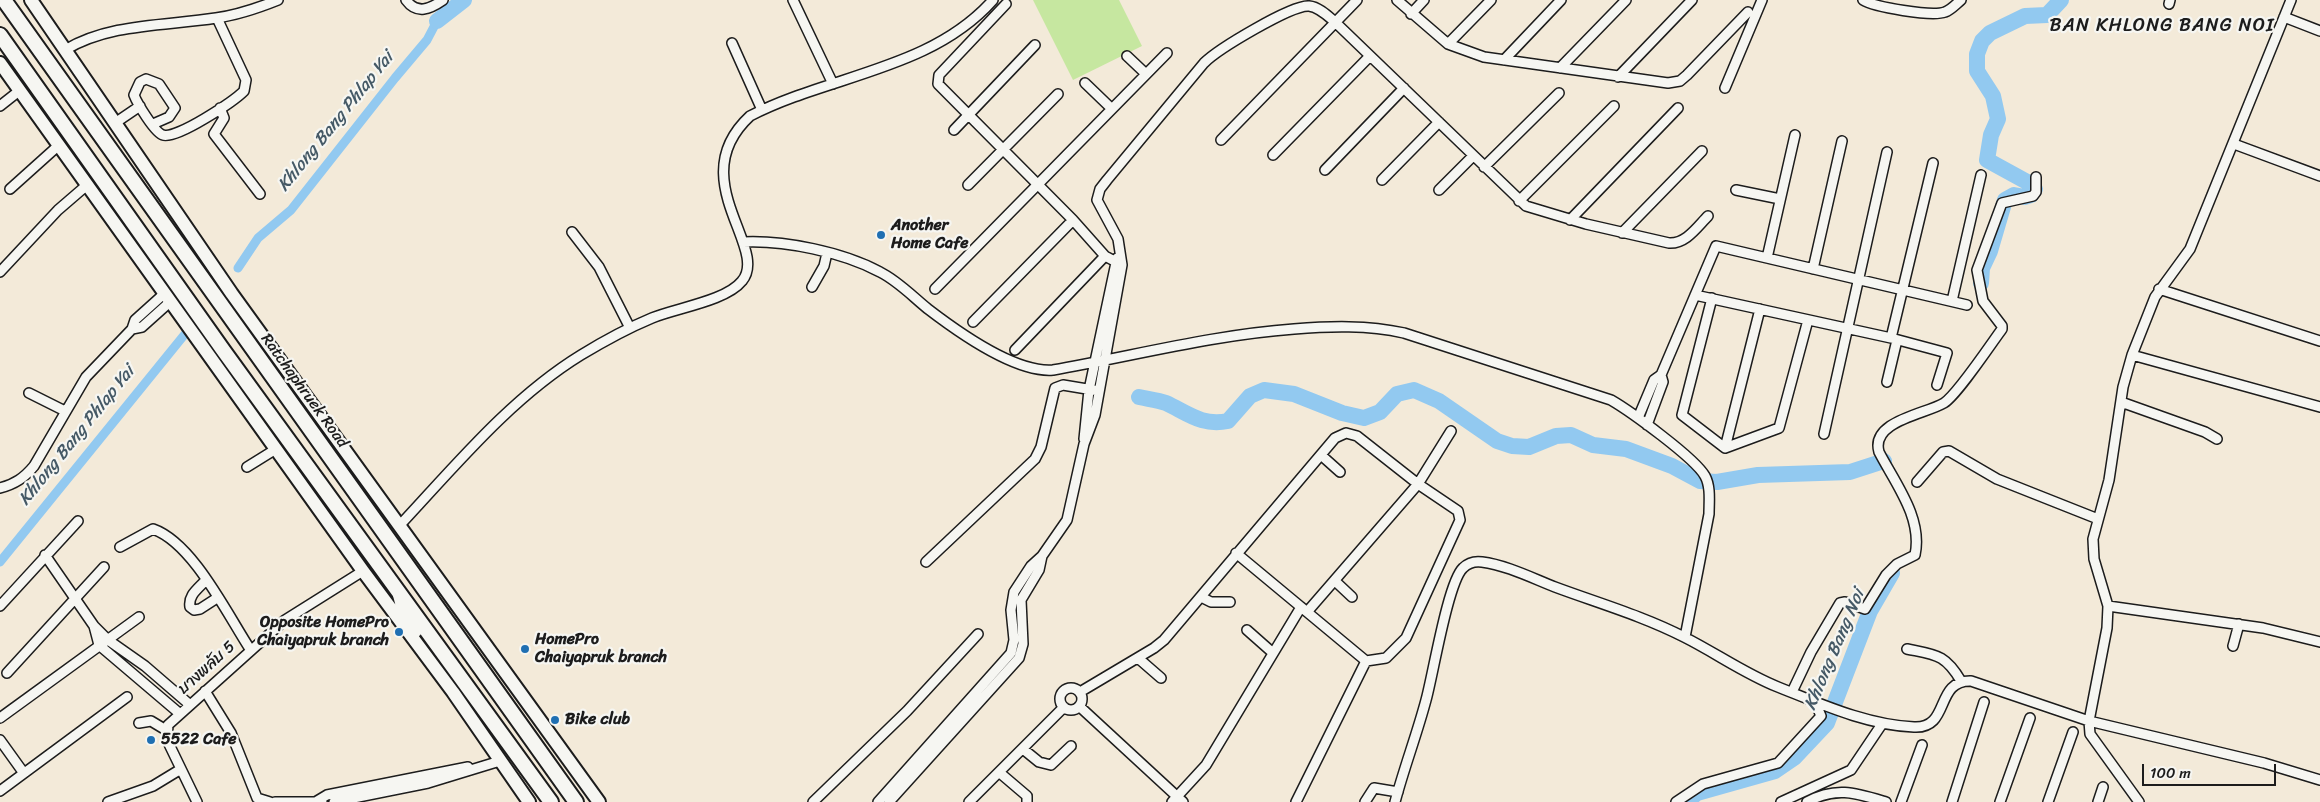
<!DOCTYPE html>
<meta charset="utf-8">
<style>
body{margin:0}
#map{position:relative;width:2320px;height:802px;overflow:hidden;background:#f3ead9;font-family:Sriracha,sans-serif}
canvas{display:block}
.scale{position:absolute;left:2142px;top:764px;width:134px;height:22px;box-sizing:border-box;border:2px solid #1c1c1c;border-top:0;padding-left:6px;font-size:15px;line-height:18px;white-space:nowrap;color:#1c1c1c;-webkit-text-stroke:4px #f6f6f2;paint-order:stroke}
</style>
<div id="map">
<canvas width="2320" height="802"></canvas>
<div class="scale">100 m</div>
</div>
<script>
const context = document.querySelector('canvas').getContext('2d');
context.lineJoin = 'round';
function paint(path, color) { context.fillStyle = color; context.fill(path, 'evenodd'); }
function strokePath(path, color, width, dash) { context.strokeStyle = color; context.lineWidth = width; context.lineCap = dash ? 'butt' : 'round'; context.setLineDash(dash || []); context.stroke(path); }
function drawText(font, color, halo, rows, align = 'center') {
  context.font = font + ' Sriracha,"Playpen Sans Thai",sans-serif'; context.lineWidth = 4.5; context.setLineDash([]); context.textBaseline = 'middle'; context.strokeStyle = halo; context.fillStyle = color; for (const [text, x, y, turn = 0] of rows) {
    context.save(); context.translate(x, y); context.rotate((+turn || 0) * Math.PI / 180); context.textAlign = isNaN(turn) ? turn : align; if (halo) context.strokeText(text, 0, 0); context.fillText(text, 0, 0); context.restore();
  }
}
paint(new Path2D(`
 M1033 0H1119L1142 46 1073 80Z`), '#c6e7a0');
strokePath(new Path2D(`
 M238 268 258 238 291 210 395 78 427 40 437 21
 M0 562 185 334`), '#92c9f0', 9);
strokePath(new Path2D(`
 M437 21 464 0
 M1981 283 1982 268 1990 251 2005 200 2014 195 2025 197 2031 195 2035 189 2029 183 1987 160 1991 135 1998 119 1993 96 1977 71V54L1982 41 1990 33 2025 16 2047 15 2061 0
 M1139 397C1148 399 1158 400 1166 403 1189 414 1202 426 1228 421L1250 396 1264 390 1294 394 1342 413 1364 418 1380 412 1397 394 1414 390 1439 401 1497 441 1512 446 1529 447 1556 436 1571 435 1593 445 1626 449 1672 466 1700 481 1717 482 1758 475 1850 472 1884 461
 M1686 802 1697 793 1775 771 1794 758 1827 723 1870 611 1892 573`), '#92c9f0', 16);
const minor = new Path2D(`
 M406 0C417 15 430 9 443 0
 M793 0 833 84
 M1397 0 1448 44 1484 57 1668 83 1680 81 1687 75 1748 12
 M1863 0C1874 7 1932 17 1945 12 1951 10 1956 4 1961 0
 M1006 4 939 75 938 84 1073 220 1105 256 1122 265
 M2169 4 2170 0
 M1411 14 1424 0
 M2284 17 2320 31
 M732 43 762 110
 M1448 44 1491 0
 M65 50C110 23 166 26 216 18 238 15 258 8 278 0
 M1127 56 1146 74
 M1504 60 1561 0
 M1560 68 1626 0
 M1618 77 1692 0
 M1085 83 1112 109
 M1725 88 1762 0
 M0 106 19 91
 M220 108 224 118 214 134 260 194
 M115 123 140 106
 M153 124 169 117 175 108 159 84 146 79 140 82 134 95C137 103 155 133 163 135 176 140 234 101 244 91L246 80 217 18
 M954 130 1035 45
 M1221 140 1357 0
 M2234 144 2320 176
 M1273 155 1370 56
 M1484 167 1559 93
 M1325 170 1404 88
 M1382 180 1439 122
 M968 185 1058 94
 M10 189 59 145
 M1439 190 1473 156
 M1736 190 1780 199
 M1519 201 1614 106
 M1570 220 1678 108
 M572 232 599 267 630 328
 M1622 233 1702 151
 M743 242C784 240 843 252 880 272 898 281 912 296 928 309 958 332 1015 373 1053 370 1133 356 1212 335 1294 329 1331 326 1367 325 1404 333L1611 400C1630 411 1695 458 1705 476 1711 487 1709 502 1709 514L1685 637
 M1767 258 1795 135
 M1813 269 1842 141
 M0 272 58 210 87 185
 M812 287 824 266 827 253
 M935 289 1167 53
 M2159 289 2320 341
 M1695 295 1891 338 1947 353 1937 385
 M1712 298 1682 415 1725 448 1779 428 1808 320
 M1952 301 1981 175
 M973 322 1073 220
 M132 329 142 327 171 301
 M1891 338 1933 163
 M1015 350 1105 256
 M2132 355 2320 407
 M1661 375 1716 246 1967 305
 M1887 382 1897 340
 M29 393 65 411
 M2121 402 2205 432 2217 439
 M1638 418 1654 380 1661 375 1663 382 1647 425
 M1824 434 1887 152
 M1084 439 1089 390 1117 258
 M1725 448 1760 309
 M1321 455 1340 472
 M247 467 276 449
 M1917 482 1943 452 1949 451 1997 479 2098 519
 M0 488C15 484 24 478 34 466L86 377 132 329 135 320 165 293
 M400 525C456 465 511 398 581 355 604 341 628 328 652 318 676 308 726 301 742 281 770 248 682 179 750 116 829 75 931 70 993 0
 M120 547 153 529C193 543 227 614 250 649
 M1236 553 1366 661
 M45 555 94 626 108 640 145 666 189 704
 M926 562 1035 459 1041 447 1055 388 1063 385 1099 391
 M206 580C198 589 188 595 190 607L194 610 200 609 217 598
 M1335 581 1352 597
 M1201 597 1211 602H1230
 M0 606 78 521
 M2108 606 2263 628 2320 642
 M1307 612 1418 484 1451 431
 M94 626 99 645 179 713
 M1247 630 1273 653
 M2233 646 2239 624
 M1907 649C1936 655 1945 654 1961 681
 M1138 658 1161 678
 M7 673 104 567
 M1060 699a11 11 0 1 1 22 0a11 11 0 1 1-22 0Z
 M205 691 231 733 257 798 270 802
 M1080 692 1154 648 1164 640 1335 438 1346 433 1357 436 1418 484 1458 511 1460 520 1406 638 1386 658 1366 661 1296 802
 M1792 692 1811 652 1840 603 1845 602 1865 609 1886 575 1897 564 1915 555C1923 518 1895 483 1879 452 1870 421 1926 414 1944 403 1957 395 1991 344 2002 329V326L1983 301 1977 270 2002 203 2033 196 2036 192V177
 M1079 706 1183 802
 M0 718 139 617
 M139 723 151 721 166 730
 M0 740 23 772
 M1023 749 1039 762 1051 765 1071 746
 M1000 773 1027 796V802
 M0 791 127 697
 M317 801 327 795 468 767
 M108 802 153 786 181 769
 M197 802 167 740 168 725 285 620 363 571
 M275 802H322
 M334 802 428 783 500 761
 M813 802 907 711 978 634
 M878 802 1011 653 1014 640 1011 610 1014 592 1031 566 1042 556 1067 520 1084 444 1095 415 1122 265 1118 239 1097 200 1100 189 1107 180 1204 63C1218 49 1291 5 1309 6 1319 7 1328 16 1335 22L1526 206 1586 224 1669 243C1686 244 1697 227 1708 216
 M889 802 1019 658 1023 644 1021 600 1039 570 1042 556
 M969 802 1064 707
 M1172 802 1206 765 1301 607
 M1365 802 1374 788 1398 792
 M1395 802C1404 768 1417 734 1426 700 1433 675 1448 582 1463 568 1468 563 1475 561 1482 562 1506 565 1532 578 1555 587 1598 603 1643 616 1684 637 1716 653 1745 674 1778 687 1821 704 1867 725 1914 727 1951 729 1934 680 1971 681L2089 721 2264 763 2320 780
 M1676 802 1703 784 1778 763 1821 716 1815 702
 M1781 802 1851 770 1882 724
 M1807 802C1836 786 1856 793 1886 802
 M1901 802 1922 745
 M1952 802 1984 702
 M2000 802 2030 718
 M2048 802 2073 732
 M2098 802 2103 787
 M2139 802 2090 734 2089 721 2107 628 2108 606 2094 559 2093 539 2109 480 2123 387 2132 355 2155 297 2190 249 2291 0`);
const secondary = new Path2D(`
 M31 0 232 294 599 802
 M0 63 363 571 453 692 529 802
 M399 595 403 610 416 631`);
const primary = new Path2D(`
 M4 0 576 802
 M0 35 223 350 551 802`);
strokePath(minor, '#1c1c1c', 12);
strokePath(secondary, '#1c1c1c', 16);
strokePath(primary, '#1c1c1c', 18);
strokePath(minor, '#f6f6f2', 9);
strokePath(secondary, '#f6f6f2', 12);
strokePath(primary, '#f6f6f2', 14);
for (const [x, y, r, color] of [
 [881,235,5,"#1f6fb2"],
 [399,632,5,"#1f6fb2"],
 [525,649,5,"#1f6fb2"],
 [555,720,5,"#1f6fb2"],
 [151,740,5,"#1f6fb2"]
]) { const dot = new Path2D(); dot.arc(x, y, r, 0, 2 * Math.PI); context.fillStyle = color; context.fill(dot); strokePath(dot, '#f6f6f2', 2); }
drawText('bold 16px', '#1c1c1c', '#f6f6f2', [
 ["Another",891,226],
 ["Home Cafe",891,244],
 ["Opposite HomePro",389,623,"right"],
 ["Chaiyapruk branch",389,641,"right"],
 ["HomePro",535,640],
 ["Chaiyapruk branch",535,658],
 ["Bike club",565,720],
 ["5522 Cafe",161,740]
], 'left');
drawText('16px', '#1c1c1c', '#f6f6f2', [
 ["Ratchaphruek Road",304,391,54],
 ["บางพลับ 5",207,668,-42]
]);
drawText('italic 18px', '#455966', '#f6f6f2', [
 ["Khlong Bang Phlap Yai",336,122,-51],
 ["Khlong Bang Phlap Yai",77,436,-51],
 ["Khlong Bang Noi",1835,650,-67]
]);
context.letterSpacing = '1px';
drawText('19px', '#1c1c1c', '#f6f6f2', [
 ["BAN KHLONG BANG NOI",2162,26]
]);
context.letterSpacing = '0px';
</script>
